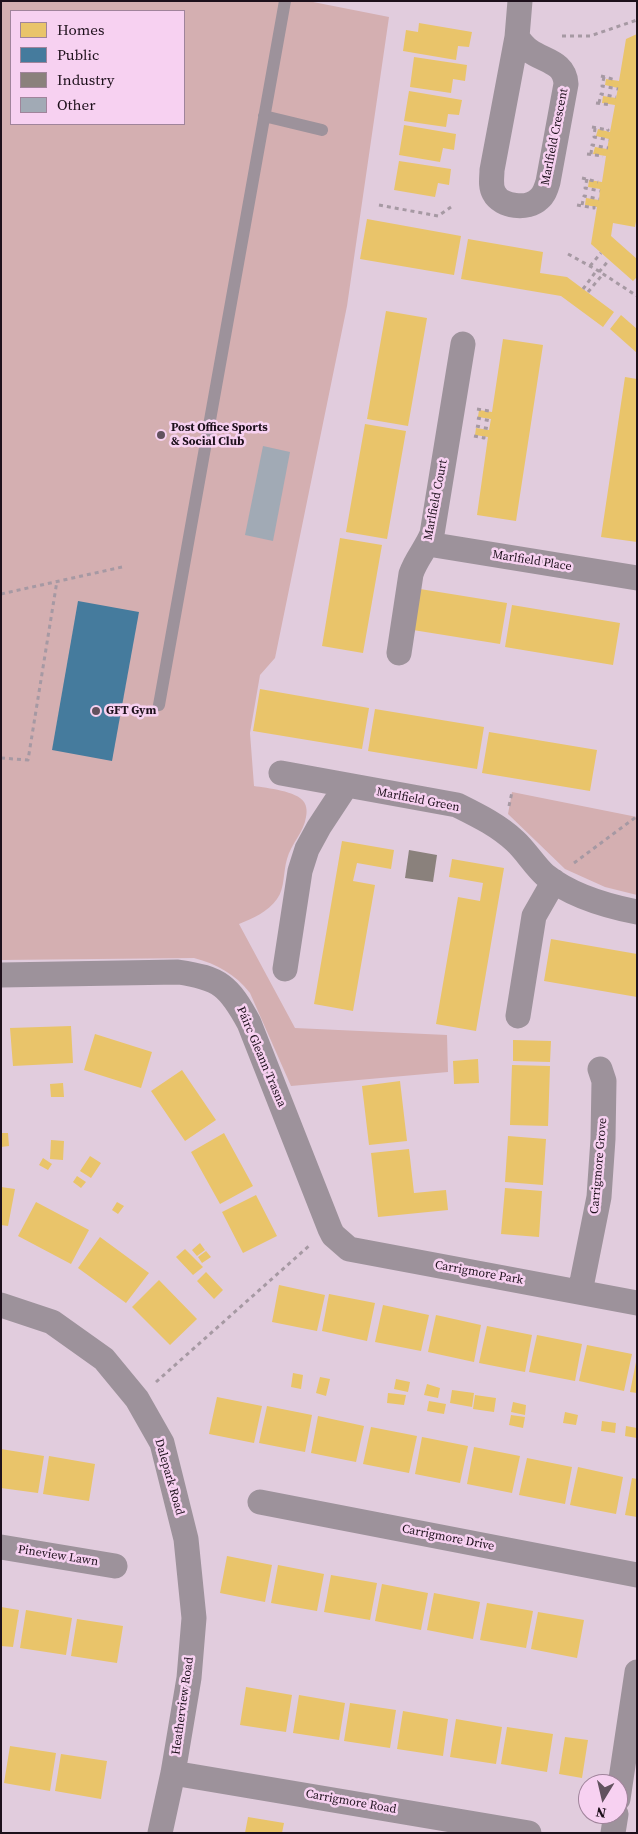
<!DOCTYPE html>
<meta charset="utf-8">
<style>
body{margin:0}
#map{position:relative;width:638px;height:1834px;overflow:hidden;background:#e1ccdd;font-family:"Source Serif 4",serif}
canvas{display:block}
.frame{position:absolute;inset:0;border:2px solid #1d101b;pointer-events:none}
.legend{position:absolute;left:10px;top:10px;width:175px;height:115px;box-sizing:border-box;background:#f7d1f1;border:1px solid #a0849b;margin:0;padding:6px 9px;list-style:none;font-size:15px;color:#1d101b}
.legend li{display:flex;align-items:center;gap:10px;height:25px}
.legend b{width:25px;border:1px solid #a0849b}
.north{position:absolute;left:578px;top:1774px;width:50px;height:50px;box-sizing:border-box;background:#f7d1f1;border:1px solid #a0849b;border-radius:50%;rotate:189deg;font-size:14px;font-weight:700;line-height:20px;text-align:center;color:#1d101b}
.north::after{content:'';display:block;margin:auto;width:18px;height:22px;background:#62525f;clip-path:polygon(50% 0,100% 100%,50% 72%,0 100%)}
</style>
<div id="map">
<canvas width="638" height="1834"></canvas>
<div class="frame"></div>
<ul class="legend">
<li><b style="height:14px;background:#e9c46a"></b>Homes</li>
<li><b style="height:14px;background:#457b9d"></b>Public</li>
<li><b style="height:14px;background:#8a817c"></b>Industry</li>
<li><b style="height:14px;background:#a1aab5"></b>Other</li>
</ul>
<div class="north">N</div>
</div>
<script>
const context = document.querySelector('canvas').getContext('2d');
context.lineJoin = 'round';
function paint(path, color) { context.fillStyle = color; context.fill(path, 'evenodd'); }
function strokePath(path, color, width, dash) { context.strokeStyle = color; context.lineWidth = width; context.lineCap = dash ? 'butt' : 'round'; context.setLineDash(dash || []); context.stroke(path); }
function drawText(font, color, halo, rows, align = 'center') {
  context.font = font + ' "Source Serif 4",serif'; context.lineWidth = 5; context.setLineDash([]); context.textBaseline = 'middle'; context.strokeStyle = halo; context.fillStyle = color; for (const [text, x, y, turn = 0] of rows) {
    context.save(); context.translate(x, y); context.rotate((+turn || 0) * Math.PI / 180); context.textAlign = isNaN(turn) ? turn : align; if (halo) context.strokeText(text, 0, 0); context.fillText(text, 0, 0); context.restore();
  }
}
paint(new Path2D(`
 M1 1H308L389 17 347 306 275 658 260 675 250 733 254 786C267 788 297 791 304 802 307 806 307 813 306 817 304 832 291 844 287 859 283 872 285 888 277 899 268 912 253 918 239 924L295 1028 447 1035 448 1072 291 1086 250 993C235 974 217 964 194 958L1 960ZM11 11H184V124H11Z
 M512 792 637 817V895L605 887 565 869 508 814Z`), '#d4afb1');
paint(new Path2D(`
 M419 23 472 32 469 47 458 46 456 60 403 51 406 30 418 32Z
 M637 34V216L635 227 613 223 611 236 637 259V277L633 281 591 244 597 207 585 205 586 198 599 200 600 189 588 187 589 180 602 182 606 156 593 154 595 147 607 149 609 139 596 136 598 129 610 132 615 105 602 103 603 96 616 98 618 88 605 85 606 79 619 81 626 39Z
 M414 57 467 65 465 81 453 79 451 93 410 87Z
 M409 91 462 100 459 115 448 114 446 127 404 121Z
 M404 125 456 134 454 150 443 148 440 162 399 155Z
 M399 161 451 169 449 185 438 183 435 197 394 190Z
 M367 219 461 236 454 275 360 259Z
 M468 239 543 252 540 273 567 277 614 312 603 327 561 296 461 279Z
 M386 311 427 318 408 426 367 419Z
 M621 315 637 329V353L610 329Z
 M503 339 543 345 516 521 477 515 488 437 475 435 476 428 489 430 491 419 478 417 479 410 492 412Z
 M625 377 637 379V542L601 537Z
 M365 424 406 431 387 539 346 532Z
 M340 538 382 545 363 653 322 646Z
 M420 589 507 603 500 644 413 630Z
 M512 605 620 623 613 665 505 647Z
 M260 689 369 708 362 749 253 731Z
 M375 709 484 727 477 769 368 751Z
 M489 732 597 750 590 791 482 773Z
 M342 841 394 850 391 869 357 863 353 881 375 885 353 1011 314 1004Z
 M452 859 504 868 476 1031 436 1024 458 897 480 901 483 883 449 877Z
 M551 939 637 954V997L544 981Z
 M71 1026 73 1063 13 1066 10 1028Z
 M95 1034 152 1052 141 1088 84 1070Z
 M513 1040 551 1041 550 1062 513 1061Z
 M478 1059 479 1083 454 1084 453 1061Z
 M512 1065 550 1066 548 1126 510 1125Z
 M182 1070 216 1120 185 1141 151 1091Z
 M400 1081 407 1141 369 1145 362 1086Z
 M63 1083 64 1097H51L50 1084Z
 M1 1133H8L9 1146 1 1147Z
 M224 1133 253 1186 220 1204 191 1152Z
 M508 1136 546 1139 543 1185 505 1182Z
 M51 1140 64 1141 63 1160 50 1159Z
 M409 1149 414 1193 446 1190 448 1210 378 1217 371 1153Z
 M90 1156 101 1163 91 1178 80 1171Z
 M43 1158 52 1164 48 1170 39 1165Z
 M77 1176 86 1182 81 1188 73 1182Z
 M1 1187 15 1189 8 1226 1 1225Z
 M505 1188 542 1191 539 1237 501 1234Z
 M256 1195 277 1236 243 1253 222 1212Z
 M36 1202 89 1230 71 1264 18 1236Z
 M117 1202 124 1206 118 1214 112 1210Z
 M100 1237 149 1273 126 1303 78 1268Z
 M200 1243 205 1250 197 1256 192 1250Z
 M185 1249 203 1267 193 1275 176 1257Z
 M206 1251 211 1257 202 1263 198 1257Z
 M206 1272 223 1290 214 1299 197 1281Z
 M159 1280 197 1319 170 1345 132 1307Z
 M279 1285 325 1295 317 1331 272 1322Z
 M329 1294 375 1303 367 1341 322 1331Z
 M383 1305 429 1315 421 1351 375 1342Z
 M436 1315 481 1325 474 1362 428 1352Z
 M487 1326 532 1335 525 1372 479 1363Z
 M537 1335 582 1344 575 1381 529 1372Z
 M587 1345 632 1354 624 1391 579 1381Z
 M636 1362 637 1363V1393L630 1392Z
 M293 1373 303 1375 301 1389 291 1387Z
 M320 1377 330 1379 326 1396 316 1393Z
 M396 1379 410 1382 408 1392 394 1389Z
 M427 1384 440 1388 438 1398 424 1395Z
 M452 1390 474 1393 472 1407 450 1403Z
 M388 1393 406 1395 404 1405 387 1403Z
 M475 1395 496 1398 494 1412 473 1409Z
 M217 1397 262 1406 254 1443 209 1434Z
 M429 1401 446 1404 444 1414 427 1411Z
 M513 1402 526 1405 525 1415 511 1412Z
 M267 1406 312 1415 305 1452 259 1443Z
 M565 1412 578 1415 576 1425 563 1423Z
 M511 1415 525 1417 523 1428 509 1425Z
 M318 1416 364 1426 356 1462 311 1453Z
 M602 1421 616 1423 615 1433 601 1431Z
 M626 1426 637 1428V1438L625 1436Z
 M371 1427 417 1436 409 1473 363 1464Z
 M422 1437 468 1446 460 1483 415 1474Z
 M474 1447 520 1456 512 1493 467 1484Z
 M1 1449 44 1456 38 1493 1 1488Z
 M49 1456 95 1464 89 1501 43 1494Z
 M527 1458 572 1467 565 1504 519 1495Z
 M578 1467 623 1477 616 1514 570 1505Z
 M632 1478 637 1479V1517L625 1515Z
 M227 1556 272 1565 265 1602 220 1593Z
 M278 1565 324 1574 317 1611 271 1603Z
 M331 1575 377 1583 370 1620 324 1612Z
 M382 1584 428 1593 421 1630 375 1621Z
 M434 1593 480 1602 473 1639 427 1630Z
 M487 1603 533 1611 526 1648 480 1640Z
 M1 1607 19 1610 13 1647 1 1646Z
 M26 1610 72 1618 66 1655 20 1648Z
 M538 1612 584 1620 577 1658 531 1649Z
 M77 1619 123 1626 117 1663 71 1656Z
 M246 1687 292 1695 286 1732 240 1725Z
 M299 1695 345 1703 339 1740 293 1733Z
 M350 1703 396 1710 390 1748 344 1741Z
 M403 1711 448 1719 443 1756 397 1749Z
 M456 1719 502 1727 496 1764 450 1757Z
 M507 1727 553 1734 547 1772 501 1764Z
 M565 1737 588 1740 582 1778 559 1774Z
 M10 1746 56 1753 50 1791 4 1783Z
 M61 1754 107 1761 101 1799 55 1791Z
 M248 1817 284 1823 282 1833H245Z`), '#e9c46a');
paint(new Path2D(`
 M78 601 139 612 112 761 52 750Z`), '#457b9d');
paint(new Path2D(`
 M409 850 437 855 433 882 405 878Z`), '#8a817c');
paint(new Path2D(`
 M263 446 290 452 273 541 245 535Z`), '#a1aab5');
strokePath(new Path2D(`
 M562 36H590L637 20
 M601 76 616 80
 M604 77 602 86 618 89
 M596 103 611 105
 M599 103 601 94 616 97
 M592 127 608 130 607 131
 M595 128 594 137 609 140
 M587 154 603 156
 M591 154 592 145 608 148
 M582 178 598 182
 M587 179 585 188 600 191
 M379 205 438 216 451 207
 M577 205 594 208V206
 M582 205 584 196 599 199
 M568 254 597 270 637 296
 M590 266 601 253
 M599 272 609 260
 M583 289 597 270
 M588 292 603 274
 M477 409 489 411V412
 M477 418 491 421
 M476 426 490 429
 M474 436 484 438V436
 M1 594 122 567
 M1 758 28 760 57 581
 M509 806 512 792
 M574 863 636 817
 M156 1382 310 1245`), '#a699a3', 3, [4, 4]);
strokePath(new Path2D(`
 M264 116 322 130
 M159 705 285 1`), '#9d929b', 12);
strokePath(new Path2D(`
 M517 37C521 43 524 47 530 51 544 61 565 62 566 84L548 182C546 189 544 195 539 199 528 210 501 207 494 193 490 186 492 177 492 170L517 37 520 1
 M428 544 637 578
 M399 653 411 574C416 559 426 549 432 534L463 344
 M281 773 457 805C477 815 498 825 515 841 526 851 534 865 545 875 571 896 606 906 637 912
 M285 969 300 871 307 849 319 827 346 786
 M1 975 178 972C220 978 229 986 249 1023L330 1229 333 1235 349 1249 637 1303
 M518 1016 534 916 554 881
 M580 1292 599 1197 603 1139 604 1081 600 1069
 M1 1305 52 1322 104 1359 137 1399 162 1443 186 1539 194 1618 189 1678 173 1773 160 1833
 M260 1502 637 1575
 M1 1547 115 1566
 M173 1773 529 1833
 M618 1799 637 1672
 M613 1833 616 1814`), '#9d929b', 25);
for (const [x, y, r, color] of [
 [161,435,5,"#62525f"],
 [96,711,5,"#62525f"]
]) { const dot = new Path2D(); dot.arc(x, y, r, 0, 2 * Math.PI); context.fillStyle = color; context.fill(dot); strokePath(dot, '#f7d1f1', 2); }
drawText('12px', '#1d101b', '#f7d1f1', [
 ["Marlfield Crescent",555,137,-79],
 ["Marlfield Court",436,500,-79],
 ["Marlfield Place",532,561,9],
 ["Marlfield Green",418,800,11],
 ["Páirc Gleann Trasna",261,1057,67],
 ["Carrigmore Grove",599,1166,-85],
 ["Carrigmore Park",479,1273,10],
 ["Dalepark Road",169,1477,74],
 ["Carrigmore Drive",448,1538,11],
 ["Pineview Lawn",58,1556,9],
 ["Heatherview Road",183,1706,-82],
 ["Carrigmore Road",351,1802,10]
]);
drawText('bold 12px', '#1d101b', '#f7d1f1', [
 ["Post Office Sports",171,428],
 ["& Social Club",171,442],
 ["GFT Gym",106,711]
], 'left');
</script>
